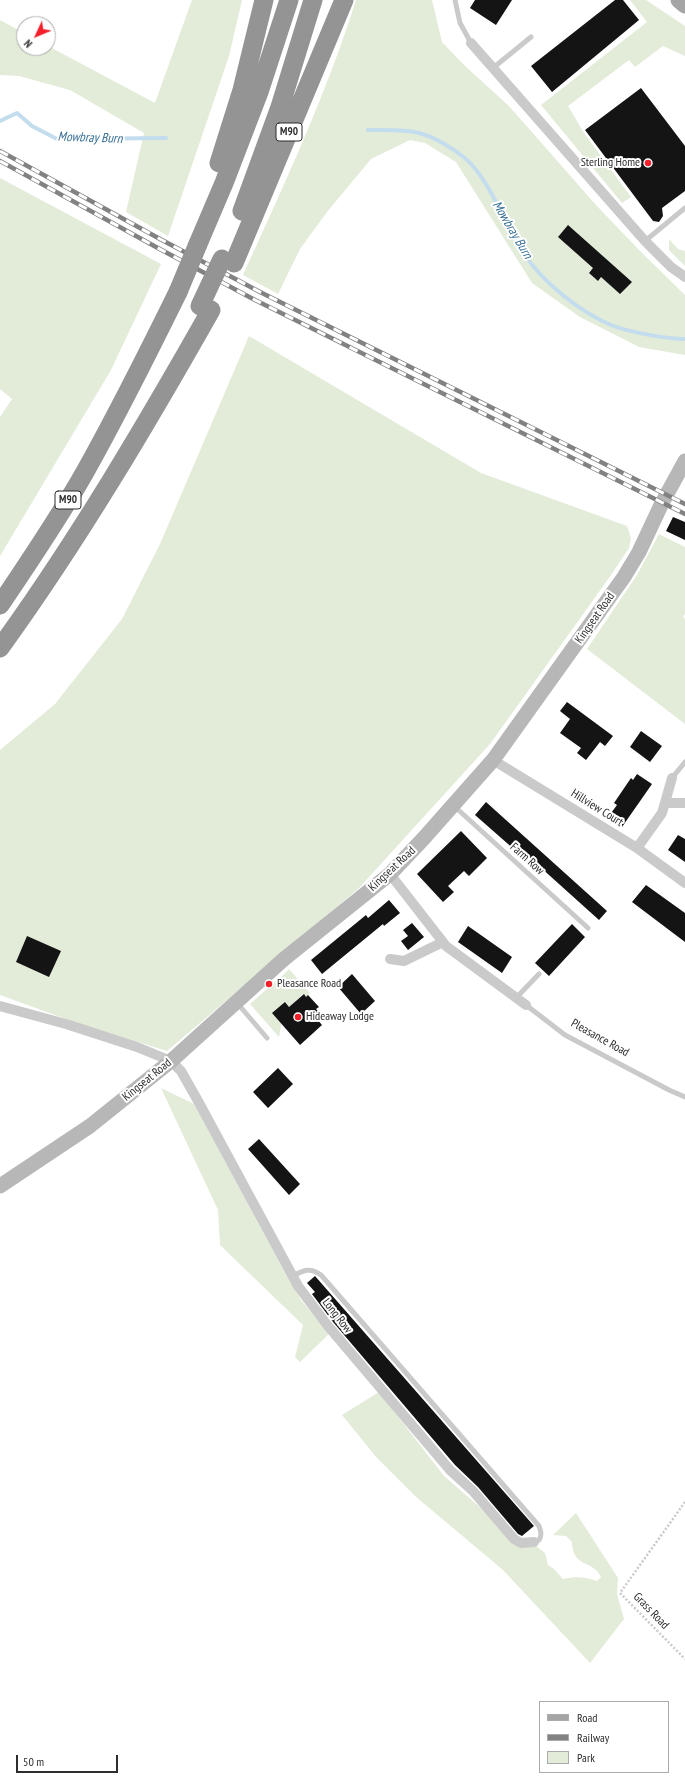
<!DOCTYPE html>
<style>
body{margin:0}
#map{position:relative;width:685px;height:1789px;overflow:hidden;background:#fff;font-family:"PT Sans Narrow",sans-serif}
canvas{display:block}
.legend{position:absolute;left:539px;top:1701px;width:130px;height:72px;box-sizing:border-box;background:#fff;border:1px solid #ababab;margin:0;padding:5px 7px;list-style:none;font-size:12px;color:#2d2d2d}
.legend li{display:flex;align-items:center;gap:8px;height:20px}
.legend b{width:20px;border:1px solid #ababab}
.north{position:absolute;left:16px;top:16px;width:40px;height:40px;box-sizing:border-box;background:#fff;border:1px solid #ababab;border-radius:50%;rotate:226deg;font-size:11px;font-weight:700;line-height:16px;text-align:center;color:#2d2d2d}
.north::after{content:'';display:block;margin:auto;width:14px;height:18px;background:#f41f28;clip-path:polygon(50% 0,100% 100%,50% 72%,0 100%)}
.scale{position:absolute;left:16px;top:1755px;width:102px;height:18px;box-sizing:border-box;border:2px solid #2d2d2d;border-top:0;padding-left:5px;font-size:12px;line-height:14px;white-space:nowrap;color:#2d2d2d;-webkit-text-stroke:3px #fff;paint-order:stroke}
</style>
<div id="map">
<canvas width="685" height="1789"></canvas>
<ul class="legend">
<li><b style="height:5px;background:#a5a5a5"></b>Road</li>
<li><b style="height:5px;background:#828282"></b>Railway</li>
<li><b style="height:11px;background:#e2ecd9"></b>Park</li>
</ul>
<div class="north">N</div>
<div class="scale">50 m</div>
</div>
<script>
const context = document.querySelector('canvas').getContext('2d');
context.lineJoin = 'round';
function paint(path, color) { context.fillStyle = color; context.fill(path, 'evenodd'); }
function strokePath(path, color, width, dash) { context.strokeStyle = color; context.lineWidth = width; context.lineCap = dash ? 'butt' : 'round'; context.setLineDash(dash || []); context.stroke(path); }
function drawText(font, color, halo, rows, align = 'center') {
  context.font = font + ' "PT Sans Narrow",sans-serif'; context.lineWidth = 4; context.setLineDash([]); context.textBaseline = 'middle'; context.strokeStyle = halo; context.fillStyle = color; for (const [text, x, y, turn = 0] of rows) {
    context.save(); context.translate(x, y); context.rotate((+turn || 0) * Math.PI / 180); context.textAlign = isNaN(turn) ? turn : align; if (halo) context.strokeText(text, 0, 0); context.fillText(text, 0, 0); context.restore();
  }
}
paint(new Path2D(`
 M192 0H242L229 56 168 236 126 212 144 133 70 90 19 76 0 75V20L24 33V48H48V46L155 103Z
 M356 0H432L442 42 464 65 509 106 596 205 640 251 685 295V355L639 347 580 317 532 283 456 162 425 143 410 140 371 159 327 212 300 249 278 294 243 275C284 185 326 95 356 0Z
 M630 0H646L685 26V56L663 46 635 67 629 60 568 106 584 133 631 197 622 203 541 105 647 22Z
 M0 178 161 264 111 370 0 556V417L12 399 0 389Z
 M669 239 678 249 685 251V266L669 250Z
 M249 336 481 473 627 526 631 538 629 548 609 578 490 744 359 888 167 1051 77 1023 0 995V750L55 704 122 619 160 544Z
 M659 534 685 547V614L683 616 685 619V724L587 649 637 575Z
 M289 969 310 993 306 997 303 994 289 1007 285 1002 279 1037 250 1004 276 981 278 983 281 981 279 979Z
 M161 1088 194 1104 286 1275 301 1300 329 1334 300 1362 295 1357 303 1325 220 1245 218 1210Z
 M379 1392 444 1476 488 1514 513 1541 536 1546 545 1553 548 1565 554 1569 563 1579C575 1576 586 1577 597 1581L601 1577C594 1560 572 1568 572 1542L566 1536 553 1535 576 1513 618 1578 617 1594 624 1619 590 1663 503 1570 415 1496 377 1458 342 1415Z`), '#e2ecd9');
strokePath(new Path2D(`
 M0 121 17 113 32 126 57 139 166 138
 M368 130C382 130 406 129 419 133 435 137 454 149 466 159 489 179 506 226 523 252 541 281 580 312 611 325 628 332 667 339 685 339`), '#c3dcee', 4);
paint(new Path2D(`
 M475 0H512L496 25 470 8Z
 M615 0H623L639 20 552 92 531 66Z
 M641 88 685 146V191L662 208 663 216 659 222 653 221 585 130Z
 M568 225 632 282 620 294 601 277 598 281 589 273 593 268 558 237Z
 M673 517 685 522V540L666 531Z
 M567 702 613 736 605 746 600 742 586 760 577 753 581 748 560 733 570 719 560 711Z
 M641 731 662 746 650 762 630 747Z
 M637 774 652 784 622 827 608 817 617 805 614 803 631 778 633 780Z
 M486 802 607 911 599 920 519 848 516 851 475 815Z
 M461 831 487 858 469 876 464 871 448 886 454 892 443 902 417 874Z
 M678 835 685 839V862L668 850Z
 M646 885 685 913V942L632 902Z
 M389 900 400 913 384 926 383 924 322 974 311 960 366 915 368 918Z
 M412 923 424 937 408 950 401 941 408 936 403 930Z
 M572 924 585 937 549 976 535 963Z
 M468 926 512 957 502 973 458 942Z
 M27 936 61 951 49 977 16 962Z
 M352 974 375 1001 361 1014 338 987Z
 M304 994 306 997 308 995 319 1007 316 1009 321 1014 316 1018 322 1025 300 1045 272 1013 285 1002 289 1007Z
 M278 1068 293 1084 268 1108 253 1092Z
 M259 1139 300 1184 289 1195 248 1149Z
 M315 1276 534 1526 522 1536 518 1534 478 1487 455 1465 333 1322 312 1294 315 1292 307 1283Z`), '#141414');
strokePath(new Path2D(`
 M685 1502 620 1593 685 1659`), '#cacaca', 2.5, [2, 2]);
strokePath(new Path2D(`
 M455 0 460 23 471 43
 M493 68 531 37
 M645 241 685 208
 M672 778 685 762
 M454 806 588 928
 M516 998 539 974
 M238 1004 267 1038
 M526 1005 565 1035 669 1090 685 1097
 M293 1276C304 1270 310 1267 321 1275L539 1526C541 1532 542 1535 539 1540L534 1542`), '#cacaca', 5);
strokePath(new Path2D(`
 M471 43 645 241 671 267 685 277
 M493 760 637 848 685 883
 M665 803H685
 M637 848 662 813 672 778
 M390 874 446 946 526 1005
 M390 959 404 961 443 942
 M0 1006 66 1024 137 1047 171 1061 181 1071 198 1101 298 1286 328 1326 450 1470 473 1491 514 1539 521 1543 534 1542`), '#cacaca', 10);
strokePath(new Path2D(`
 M0 1186 90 1126 171 1061 284 959 390 874 424 838 493 760 624 577 639 552 662 503 685 461`), '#b7b7b7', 15);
strokePath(new Path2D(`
 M679 0 685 5`), '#a5a5a5', 17);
strokePath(new Path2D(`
 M219 163 242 90 264 0
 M242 211 280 107 313 0
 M198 244 224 183 259 92 289 0
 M234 263 344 0
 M0 605C29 562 59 518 85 472 118 413 148 353 178 292
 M0 648C78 540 146 425 211 310`), '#949494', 19);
const rail = new Path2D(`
 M0 151 160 239 260 292 685 504
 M0 161 156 247 255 300 685 514`);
strokePath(rail, '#828282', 4.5);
strokePath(rail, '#fff', 3, [9]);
strokePath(new Path2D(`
 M178 292 198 244
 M200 306 222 259`), '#949494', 19);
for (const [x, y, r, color] of [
 [648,163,4,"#f41f28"],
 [269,984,4,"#f41f28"],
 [298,1017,4,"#f41f28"]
]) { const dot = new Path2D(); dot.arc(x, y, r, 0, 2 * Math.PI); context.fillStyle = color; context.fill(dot); strokePath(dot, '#fff', 1.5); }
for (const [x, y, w] of [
 [289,132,26],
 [68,500,26]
]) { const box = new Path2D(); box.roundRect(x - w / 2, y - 9, w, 18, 3); context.fillStyle = '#fff'; context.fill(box); strokePath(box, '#2d2d2d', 1); }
drawText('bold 11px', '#2d2d2d', null, [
 ["M90",289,132],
 ["M90",68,500]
]);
drawText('12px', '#2d2d2d', '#fff', [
 ["Sterling Home",640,163,"right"],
 ["Pleasance Road",277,984],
 ["Hideaway Lodge",306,1017]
], 'left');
drawText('12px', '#2d2d2d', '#fff', [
 ["Kingseat Road",595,618,-55],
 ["Hillview Court",597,808,32],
 ["Farm Row",527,859,42],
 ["Kingseat Road",392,869,-43],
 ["Pleasance Road",600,1038,29],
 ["Kingseat Road",147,1080,-39],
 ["Long Row",337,1316,52],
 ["Grass Road",651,1611,46]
]);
drawText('italic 13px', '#356d95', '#fff', [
 ["Mowbray Burn",90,138,2],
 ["Mowbray Burn",512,230,59]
]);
</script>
